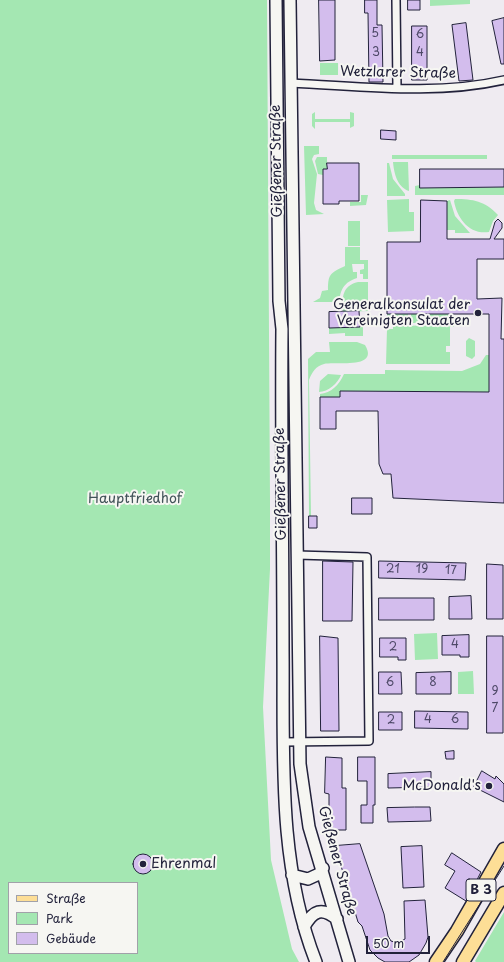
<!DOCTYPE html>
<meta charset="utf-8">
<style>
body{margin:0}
#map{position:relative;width:504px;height:962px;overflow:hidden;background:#efebf1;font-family:"Playpen Sans",sans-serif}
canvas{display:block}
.legend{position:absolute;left:8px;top:882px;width:130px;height:72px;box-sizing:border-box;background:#f6f6f2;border:1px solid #a1a1a9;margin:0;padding:5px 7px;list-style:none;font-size:12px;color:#22223b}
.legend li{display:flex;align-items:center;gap:8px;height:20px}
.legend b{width:20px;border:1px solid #a1a1a9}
.scale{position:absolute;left:366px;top:936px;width:64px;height:18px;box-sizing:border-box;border:2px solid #22223b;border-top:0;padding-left:5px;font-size:12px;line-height:14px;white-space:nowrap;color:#22223b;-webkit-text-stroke:3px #f6f6f2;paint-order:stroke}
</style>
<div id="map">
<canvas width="504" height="962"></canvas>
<ul class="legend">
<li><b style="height:5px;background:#fdde96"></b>Straße</li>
<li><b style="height:11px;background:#a4e7b2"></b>Park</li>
<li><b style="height:11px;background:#d3bded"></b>Gebäude</li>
</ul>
<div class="scale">50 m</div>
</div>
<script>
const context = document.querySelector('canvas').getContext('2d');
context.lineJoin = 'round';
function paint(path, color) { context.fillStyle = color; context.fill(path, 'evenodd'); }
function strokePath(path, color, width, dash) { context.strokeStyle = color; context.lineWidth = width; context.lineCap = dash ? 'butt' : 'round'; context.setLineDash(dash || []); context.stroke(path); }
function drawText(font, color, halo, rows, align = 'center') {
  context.font = font + ' "Playpen Sans",sans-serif'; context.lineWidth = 4; context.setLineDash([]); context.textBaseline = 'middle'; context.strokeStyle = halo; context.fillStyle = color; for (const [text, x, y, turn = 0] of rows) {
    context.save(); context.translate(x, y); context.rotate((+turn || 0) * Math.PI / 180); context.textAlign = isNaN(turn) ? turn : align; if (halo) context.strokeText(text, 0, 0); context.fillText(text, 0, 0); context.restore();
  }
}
paint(new Path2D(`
 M0 0H267L270 500V569L263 707 271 860 292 949 299 962H0ZM9 883H137V953H9Z
 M430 0H470V4L430 6Z
 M320 63H338V75H320Z
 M315 112V119H350V112L354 113V126L350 128V122H315V129L312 126V114Z
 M304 146H319V154L314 155 312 159 317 174 314 203 316 210 324 214 306 215Z
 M392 155H487V159H392Z
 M317 157H327V169H323V175L318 174 315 161Z
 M393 162H408L409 191C397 187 394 173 393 162Z
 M387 163H389L393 179 405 194V196H387Z
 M420 185V188L504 187V195H415V186Z
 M361 195H368L366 205 350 206V202H361Z
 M409 199V212H414V231L388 232 387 200Z
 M455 199C473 199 485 201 498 215L493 221 489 232C469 235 457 218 454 201Z
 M450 200 455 216 470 233H455V230H447V201Z
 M348 221H360V246H348Z
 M345 247H360V260H368V279H363V274H360V270L364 269V264H352L353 272H357V278C341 283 339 294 339 309H335V302H313L320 298 322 291 328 290C328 273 331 273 345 266Z
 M358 282H368V311L343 312C342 297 342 286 358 282Z
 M387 314H408V323H387Z
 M411 314H448V319H437V323H411Z
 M454 325V327H450V346H446V352H450V364H386L387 329H393V326Z
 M363 327V336H345V333L329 334V328Z
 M469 338 475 341V356L472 359 466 356V341Z
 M329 342H357L365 345C380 370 334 361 324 364 316 366 312 372 309 380L311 516H309L308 359 316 352H330Z
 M486 355H489V392L340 391V397H320V394C331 393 339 385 344 374H385V370L462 371 480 364Z
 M328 374 341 375C338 383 328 392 319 392L320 381Z
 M437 633 438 659 415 660 414 634Z
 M473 671 474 694H458V672Z
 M504 912V962H476L475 961Z`), '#a4e7b2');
const building = new Path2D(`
 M319 0H335V60L320 61Z
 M365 0H377V25H382L383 82H369L368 13H365Z
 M408 0H420V10H408Z
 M504 18V64H501L492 21Z
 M466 23 473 80 459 81 452 25Z
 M412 26H427V80H412Z
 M381 130 396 131V140L381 139Z
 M327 163H359V201H339V204H323V169H327Z
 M420 169H504V187L420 188Z
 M421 200 447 201V239H490L495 222 498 219 502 223V228L494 239H504V259H477V299L502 298 501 339H504V503L393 498 391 474H383L379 464 378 411H336V429H320V397H340V391L489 392V314H387V242H420Z
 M359 311 360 327 329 328V312Z
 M352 498H372V514H352Z
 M309 516H317V528H309Z
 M323 561 353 562 352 621H323Z
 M379 561 466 563 465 580 379 578Z
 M487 564 503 565V619H487Z
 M471 596 472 619H449V597Z
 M379 598H434V620H379Z
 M469 635V657H460V655H442V636Z
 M320 636 338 638 339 731H321Z
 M487 636H503V733H487Z
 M380 638H406V660H398V657H380Z
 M379 672H401L402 694H379Z
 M451 672V694H416V673Z
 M415 711 468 712V729L415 728Z
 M379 712H402V730H379Z
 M454 751V759H446L445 752Z
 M326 757 342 758V788H346V830H329V794L325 793Z
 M358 757H375V805H373V823H361V805H367V781H358Z
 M482 771 495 779 496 776 504 784V802L474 787Z
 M431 772V787L388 788V774Z
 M415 807H430L431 821 388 822 387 808Z
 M360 844 384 914 388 936 391 941 398 943 405 939 404 901 425 900 428 937 426 943 419 955 409 962H385L378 958 370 950 362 926 358 922 335 846Z
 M422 846 424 887 403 888 401 847Z
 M452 853 481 872 466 901 445 888 455 871 445 865Z
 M133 864a10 10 0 1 1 20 0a10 10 0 1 1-20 0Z`);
paint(building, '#d3bded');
strokePath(building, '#22223b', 1);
const minor = new Path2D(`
 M396 0 397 88
 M291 83C361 86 434 96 504 80
 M284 742 369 741 367 557 297 555`);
const secondary = new Path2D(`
 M276 0 279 301 282 329C281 435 283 542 283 649 284 753 277 863 316 962
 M290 0 300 764 309 827 349 962
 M292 875 308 879 319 874 323 868
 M304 927C313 910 322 907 337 919`);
const primary = new Path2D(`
 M436 962 457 931 504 849
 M463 962 504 893`);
strokePath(minor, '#22223b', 10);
strokePath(secondary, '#22223b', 14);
strokePath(primary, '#22223b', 15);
strokePath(minor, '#f6f6f2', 7);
strokePath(secondary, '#f6f6f2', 11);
strokePath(primary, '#fdde96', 12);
strokePath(new Path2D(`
 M443 962 504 866`), '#22223b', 1);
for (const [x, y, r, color] of [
 [478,313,4,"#22223b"],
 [489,786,4,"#22223b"],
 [143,864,4,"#22223b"]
]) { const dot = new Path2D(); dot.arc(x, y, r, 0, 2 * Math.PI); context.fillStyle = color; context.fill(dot); strokePath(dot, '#f6f6f2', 1.5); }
drawText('12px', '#4e4968', null, [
 ["5",375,34],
 ["6",420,35],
 ["3",376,53],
 ["4",420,53],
 ["21",393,570],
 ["19",422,570],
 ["17",451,571],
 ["4",455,645],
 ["2",393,648],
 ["6",390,683],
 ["8",433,683],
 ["9",495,692],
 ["7",495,709],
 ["4",428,720],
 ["6",455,720],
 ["2",391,721]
]);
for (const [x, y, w] of [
 [481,890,30]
]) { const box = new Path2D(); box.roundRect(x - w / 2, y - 11, w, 22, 3); context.fillStyle = '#f6f6f2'; context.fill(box); strokePath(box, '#22223b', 1); }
drawText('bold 13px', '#22223b', null, [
 ["B 3",481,890]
]);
drawText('14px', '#22223b', '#f6f6f2', [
 ["Wetzlarer Straße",398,73,1],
 ["Gießener Straße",277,161,-91],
 ["Gießener Straße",281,484,-91],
 ["Gießener Straße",337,861,75]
]);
drawText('14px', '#22223b', '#f6f6f2', [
 ["Generalkonsulat der",470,305],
 ["Vereinigten Staaten",470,321],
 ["McDonald's",481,786],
 ["Ehrenmal",151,864,"left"]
], 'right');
drawText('14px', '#425359', '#f6f6f2', [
 ["Hauptfriedhof",135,499]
]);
</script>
